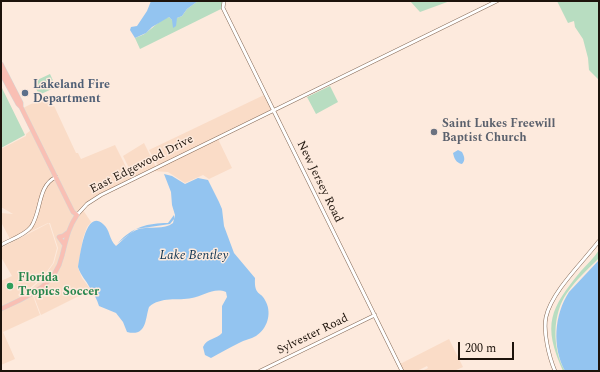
<!DOCTYPE html>
<style>
body{margin:0}
#map{position:relative;width:600px;height:372px;overflow:hidden;background:#fdeadd;font-family:Spectral,serif}
canvas{display:block}
.frame{position:absolute;inset:0;border:2px solid #1d130b;pointer-events:none}
.scale{position:absolute;left:458px;top:342px;width:56px;height:18px;box-sizing:border-box;border:2px solid #1d130b;border-top:0;padding-left:5px;font-size:12px;line-height:14px;white-space:nowrap;color:#1d130b;-webkit-text-stroke:3px #fdeadd;paint-order:stroke}
</style>
<div id="map">
<canvas width="600" height="372"></canvas>
<div class="frame"></div>
<div class="scale">200 m</div>
</div>
<script>
const context = document.querySelector('canvas').getContext('2d');
context.lineJoin = 'round';
function paint(path, color) { context.fillStyle = color; context.fill(path, 'evenodd'); }
function strokePath(path, color, width, dash) { context.strokeStyle = color; context.lineWidth = width; context.lineCap = dash ? 'butt' : 'round'; context.setLineDash(dash || []); context.stroke(path); }
function drawText(font, color, halo, rows, align = 'center') {
  context.font = font + ' Spectral,serif'; context.lineWidth = 3; context.setLineDash([]); context.textBaseline = 'middle'; context.strokeStyle = halo; context.fillStyle = color; for (const [text, x, y, turn = 0] of rows) {
    context.save(); context.translate(x, y); context.rotate((+turn || 0) * Math.PI / 180); context.textAlign = isNaN(turn) ? turn : align; if (halo) context.strokeText(text, 0, 0); context.fillText(text, 0, 0); context.restore();
  }
}
paint(new Path2D(`
 M49 95 76 153H78L81 159 115 145 132 179 94 198 77 214 74 212 23 108Z
 M264 95 272 110 158 166 149 150Z
 M31 130 54 177 48 180 44 186 31 225 25 231 10 239 1 222V213L13 214 1 207V149L26 136V134Z
 M218 139 232 168 209 179 203 175 185 183 168 172 153 171Z
 M144 143 156 167 134 178 123 156Z
 M55 178 76 215 67 232 61 236 63 244 60 261 50 278 32 292 31 289 43 278 54 263 58 248 50 223H48L1 246 30 229 47 184Z
 M83 210 91 222 87 227 83 238 78 268 82 278 91 290 41 315 33 294 44 288 52 280 68 233 78 216Z
 M49 223 57 248 53 263 43 277 30 288 40 315 3 332 15 359 1 365V281L12 276 1 257V248Z
 M449 339 463 367 454 371H422L428 368 427 366 417 371H403L400 364Z`), '#fadcc7');
paint(new Path2D(`
 M198 1H224L223 8 140 49 135 38C139 36 144 35 147 32 154 27 160 20 169 17L172 20 182 16 187 9Z
 M410 1H450L420 12Z
 M557 1H599V78L598 79 589 70 588 58 583 39 575 27 574 21 568 23Z
 M50 74 56 87 39 95 33 82Z
 M1 86 25 135 1 148Z
 M330 86 338 102 316 114 307 97Z
 M599 250V258C588 269 576 280 567 293 552 314 552 349 565 371H563C542 324 550 309 581 271 587 264 594 258 599 250Z`), '#b8ddc1');
paint(new Path2D(`
 M151 1H198L187 9 182 16 177 18 176 26 173 28 172 20 169 17 152 27 146 33 135 38 130 30 131 27 137 26 147 11Z
 M458 150 462 152C464 156 466 160 462 164 456 163 454 158 453 153Z
 M164 174 172 176 185 184 198 178 208 180 219 202 222 209 224 226 234 253 255 278C254 297 261 290 266 302 272 314 267 329 256 336 251 339 244 340 239 343 229 348 220 353 211 358L205 355 203 347C207 338 217 339 222 333V306L227 297 226 292C214 287 203 296 192 298 178 301 161 296 149 307 145 319 147 337 127 332L123 322 116 313 99 306C97 300 94 293 90 288 86 280 81 276 78 267 80 257 85 208 103 224 110 229 109 240 116 246 123 240 130 232 139 229 150 226 164 230 173 223L175 215 172 205 171 192Z
 M174 215V219L170 224 136 229 118 243C132 227 148 223 168 223Z
 M599 260V371H565C552 347 554 315 569 292Z`), '#93c4f0');
const minor = new Path2D(`
 M224 1 223 8 402 371
 M77 215 87 204 101 195 497 1
 M1 245C10 240 25 235 31 227 42 211 37 186 56 177
 M260 371 375 315
 M555 371C549 357 543 332 546 317 552 291 583 262 599 241`);
const major = new Path2D(`
 M1 64 21 103V107L70 206 73 212 77 215C68 228 66 241 62 256 55 287 26 297 1 309
 M1 73 18 104 21 107
 M64 244 59 237 63 236 67 233`);
strokePath(minor, '#856a57', 4);
strokePath(major, '#d6d5d3', 5);
strokePath(minor, '#fff', 3);
strokePath(major, '#f9bfb4', 4);
for (const [x, y, r, color] of [
 [25,93,4,"#5c6f8a"],
 [434,132,4,"#6b7280"],
 [10,286,4,"#2e9e5b"]
]) { const dot = new Path2D(); dot.arc(x, y, r, 0, 2 * Math.PI); context.fillStyle = color; context.fill(dot); strokePath(dot, '#fdeadd', 1.5); }
drawText('bold 12px', '#4e5e75', '#fdeadd', [
 ["Lakeland Fire",33,86],
 ["Department",33,100]
], 'left');
drawText('bold 12px', '#5b616d', '#fdeadd', [
 ["Saint Lukes Freewill",442,125],
 ["Baptist Church",442,139]
], 'left');
drawText('12px', '#1d130b', '#fdeadd', [
 ["East Edgewood Drive",142,165,-27],
 ["New Jersey Road",319,182,64],
 ["Sylvester Road",313,335,-26]
]);
drawText('bold 12px', '#27864d', '#fdeadd', [
 ["Florida",18,279],
 ["Tropics Soccer",18,293]
], 'left');
drawText('italic 13px', '#103553', '#fdeadd', [
 ["Lake Bentley",194,256]
]);
</script>
